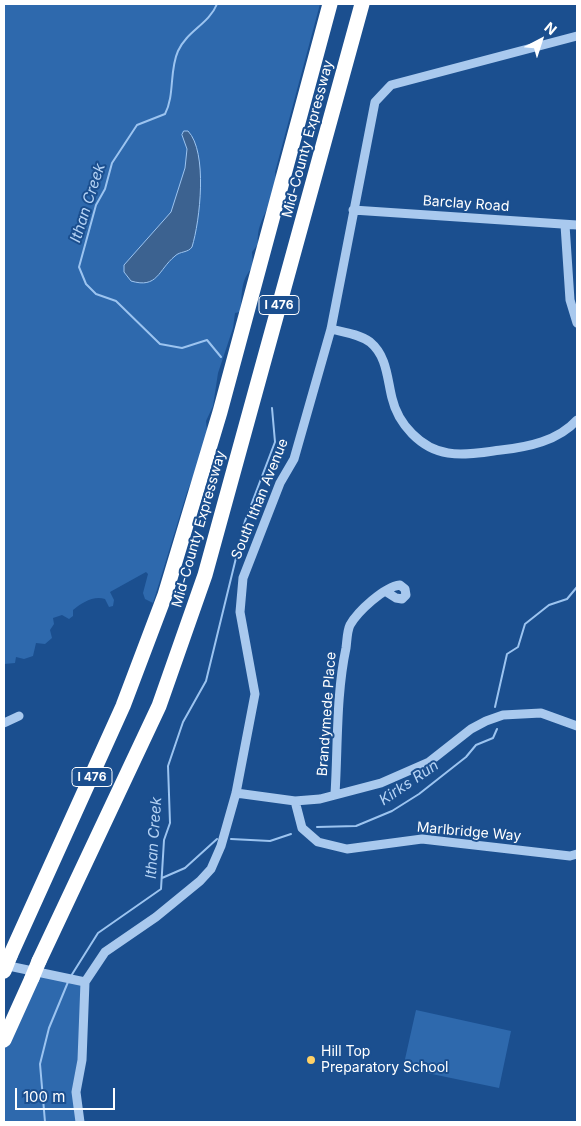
<!DOCTYPE html>
<style>
body{margin:0}
#map{position:relative;width:581px;height:1126px;overflow:hidden;background:#1b4f8f;font-family:Inter,sans-serif}
canvas{display:block}
.frame{position:absolute;inset:0;border:5px solid #fff;pointer-events:none}
.north{position:absolute;left:516px;top:15px;width:50px;height:50px;-webkit-text-stroke:4px #1b4f8f;paint-order:stroke;rotate:40deg;font-size:14px;font-weight:700;line-height:20px;text-align:center;color:#fff}
.north::after{content:'';display:block;margin:auto;width:18px;height:22px;background:#fff;clip-path:polygon(50% 0,100% 100%,50% 72%,0 100%)}
.scale{position:absolute;left:15px;top:1088px;width:100px;height:22px;box-sizing:border-box;border:2px solid #fff;border-top:0;padding-left:6px;font-size:15px;line-height:18px;white-space:nowrap;color:#fff;-webkit-text-stroke:4px #1b4f8f;paint-order:stroke}
</style>
<div id="map">
<canvas width="581" height="1126"></canvas>
<div class="frame"></div>
<div class="north">N</div>
<div class="scale">100 m</div>
</div>
<script>
const context = document.querySelector('canvas').getContext('2d');
context.lineJoin = 'round';
function paint(path, color) { context.fillStyle = color; context.fill(path, 'evenodd'); }
function strokePath(path, color, width, dash) { context.strokeStyle = color; context.lineWidth = width; context.lineCap = dash ? 'butt' : 'round'; context.setLineDash(dash || []); context.stroke(path); }
function drawText(font, color, halo, rows, align = 'center') {
  context.font = font + ' Inter,sans-serif'; context.lineWidth = 4; context.setLineDash([]); context.textBaseline = 'middle'; context.strokeStyle = halo; context.fillStyle = color; for (const [text, x, y, turn = 0] of rows) {
    context.save(); context.translate(x, y); context.rotate((+turn || 0) * Math.PI / 180); context.textAlign = isNaN(turn) ? turn : align; if (halo) context.strokeText(text, 0, 0); context.fillText(text, 0, 0); context.restore();
  }
}
paint(new Path2D(`
 M4 4H320L275 172C280 202 255 216 258 244L252 252 253 267C239 281 243 295 240 312L235 313 233 328 218 373 213 406 206 421 207 431 203 453 187 492 153 603 145 599 143 593 148 574 146 572 110 592 114 600 113 606 109 607 105 599C94 595 81 603 73 610V616L69 619 62 615 53 618 54 624 50 630 52 638 45 644 36 643 33 656 24 659 16 657 15 663 4 664Z
 M36 967 85 982 76 1092 80 1122H4V1043Z
 M416 1010 511 1031 499 1088 403 1068Z`), '#2e69ad');
const water = new Path2D(`
 M184 131H188C208 152 200 221 192 247 188 253 180 251 175 256 158 270 158 289 131 281L124 272V265L171 212 185 168 187 149 182 135Z`);
paint(water, '#3c6290');
strokePath(water, '#9cc4f0', 1);
strokePath(new Path2D(`
 M217 4C209 24 187 31 178 51 169 71 175 95 165 114L137 125 112 163 105 189 96 205 79 267 86 284 96 294 116 301 160 344 182 348 207 340 221 357
 M495 707 507 654 518 647 525 624 549 605 567 599 577 587
 M317 827 356 826 392 811 419 794 466 757 476 745 493 738 497 729
 M231 839 270 841 291 834
 M162 878 185 868 217 839
 M71 976 98 933 161 889 164 840 170 823 168 766 183 722 206 681 245 521 275 442 272 408
 M45 1122 40 1064 49 1028 68 982`), '#9cc4f0', 2);
strokePath(new Path2D(`
 M353 210 577 225
 M565 225 570 300 577 323
 M331 329C343 332 359 334 370 342 387 356 387 378 392 398 398 424 421 449 448 453 466 456 484 452 501 450 528 447 558 441 577 420
 M4 723 19 716
 M236 793 295 801 320 799 381 783 429 762 471 729 486 721 503 715 541 713 577 726
 M335 794C338 746 336 695 346 648 347 641 347 631 350 625 358 611 384 587 400 585L405 589 406 595 402 599 396 598 385 591
 M295 801 302 828 318 842 347 849 422 839 570 856 577 854
 M4 965 85 982
 M80 1122 76 1092 82 1060 85 982 105 952 156 917 200 881 211 869 221 846 236 793 255 694 240 612 243 578 280 483 294 459 331 329 375 102 391 85 577 36`), '#a9c9ee', 9);
strokePath(new Path2D(`
 M10 956 123 706 165 595 220 412 330 4
 M39 961 159 706 205 575 362 4
 M4 1040 32 978`), '#fff', 15);
strokePath(new Path2D(`
 M4 971 10 956
 M32 978 39 961`), '#fff', 15);
for (const [x, y, r, color] of [
 [311,1060,5,"#ffd166"]
]) { const dot = new Path2D(); dot.arc(x, y, r, 0, 2 * Math.PI); context.fillStyle = color; context.fill(dot); strokePath(dot, '#1b4f8f', 2); }
for (const [x, y, w] of [
 [279,305,40],
 [92,777,40]
]) { const box = new Path2D(); box.roundRect(x - w / 2, y - 9.5, w, 19, 4); context.fillStyle = '#1b4f8f'; context.fill(box); strokePath(box, '#fff', 1); }
drawText('bold 12px', '#fff', null, [
 ["I 476",279,305],
 ["I 476",92,777]
]);
drawText('14px', '#fff', '#1b4f8f', [
 ["Mid-County Expressway",308,139,-75],
 ["Barclay Road",466,204,4],
 ["South Ithan Avenue",260,499,-68],
 ["Mid-County Expressway",199,529,-74],
 ["Brandymede Place",327,714,-86],
 ["Marlbridge Way",469,832,5]
]);
drawText('14px', '#fff', '#1b4f8f', [
 ["Hill Top",321,1052],
 ["Preparatory School",321,1068]
], 'left');
drawText('italic 15px', '#b5d3f5', '#1b4f8f', [
 ["Ithan Creek",88,203,-72],
 ["Kirks Run",409,783,-34],
 ["Ithan Creek",154,838,-86]
]);
</script>
